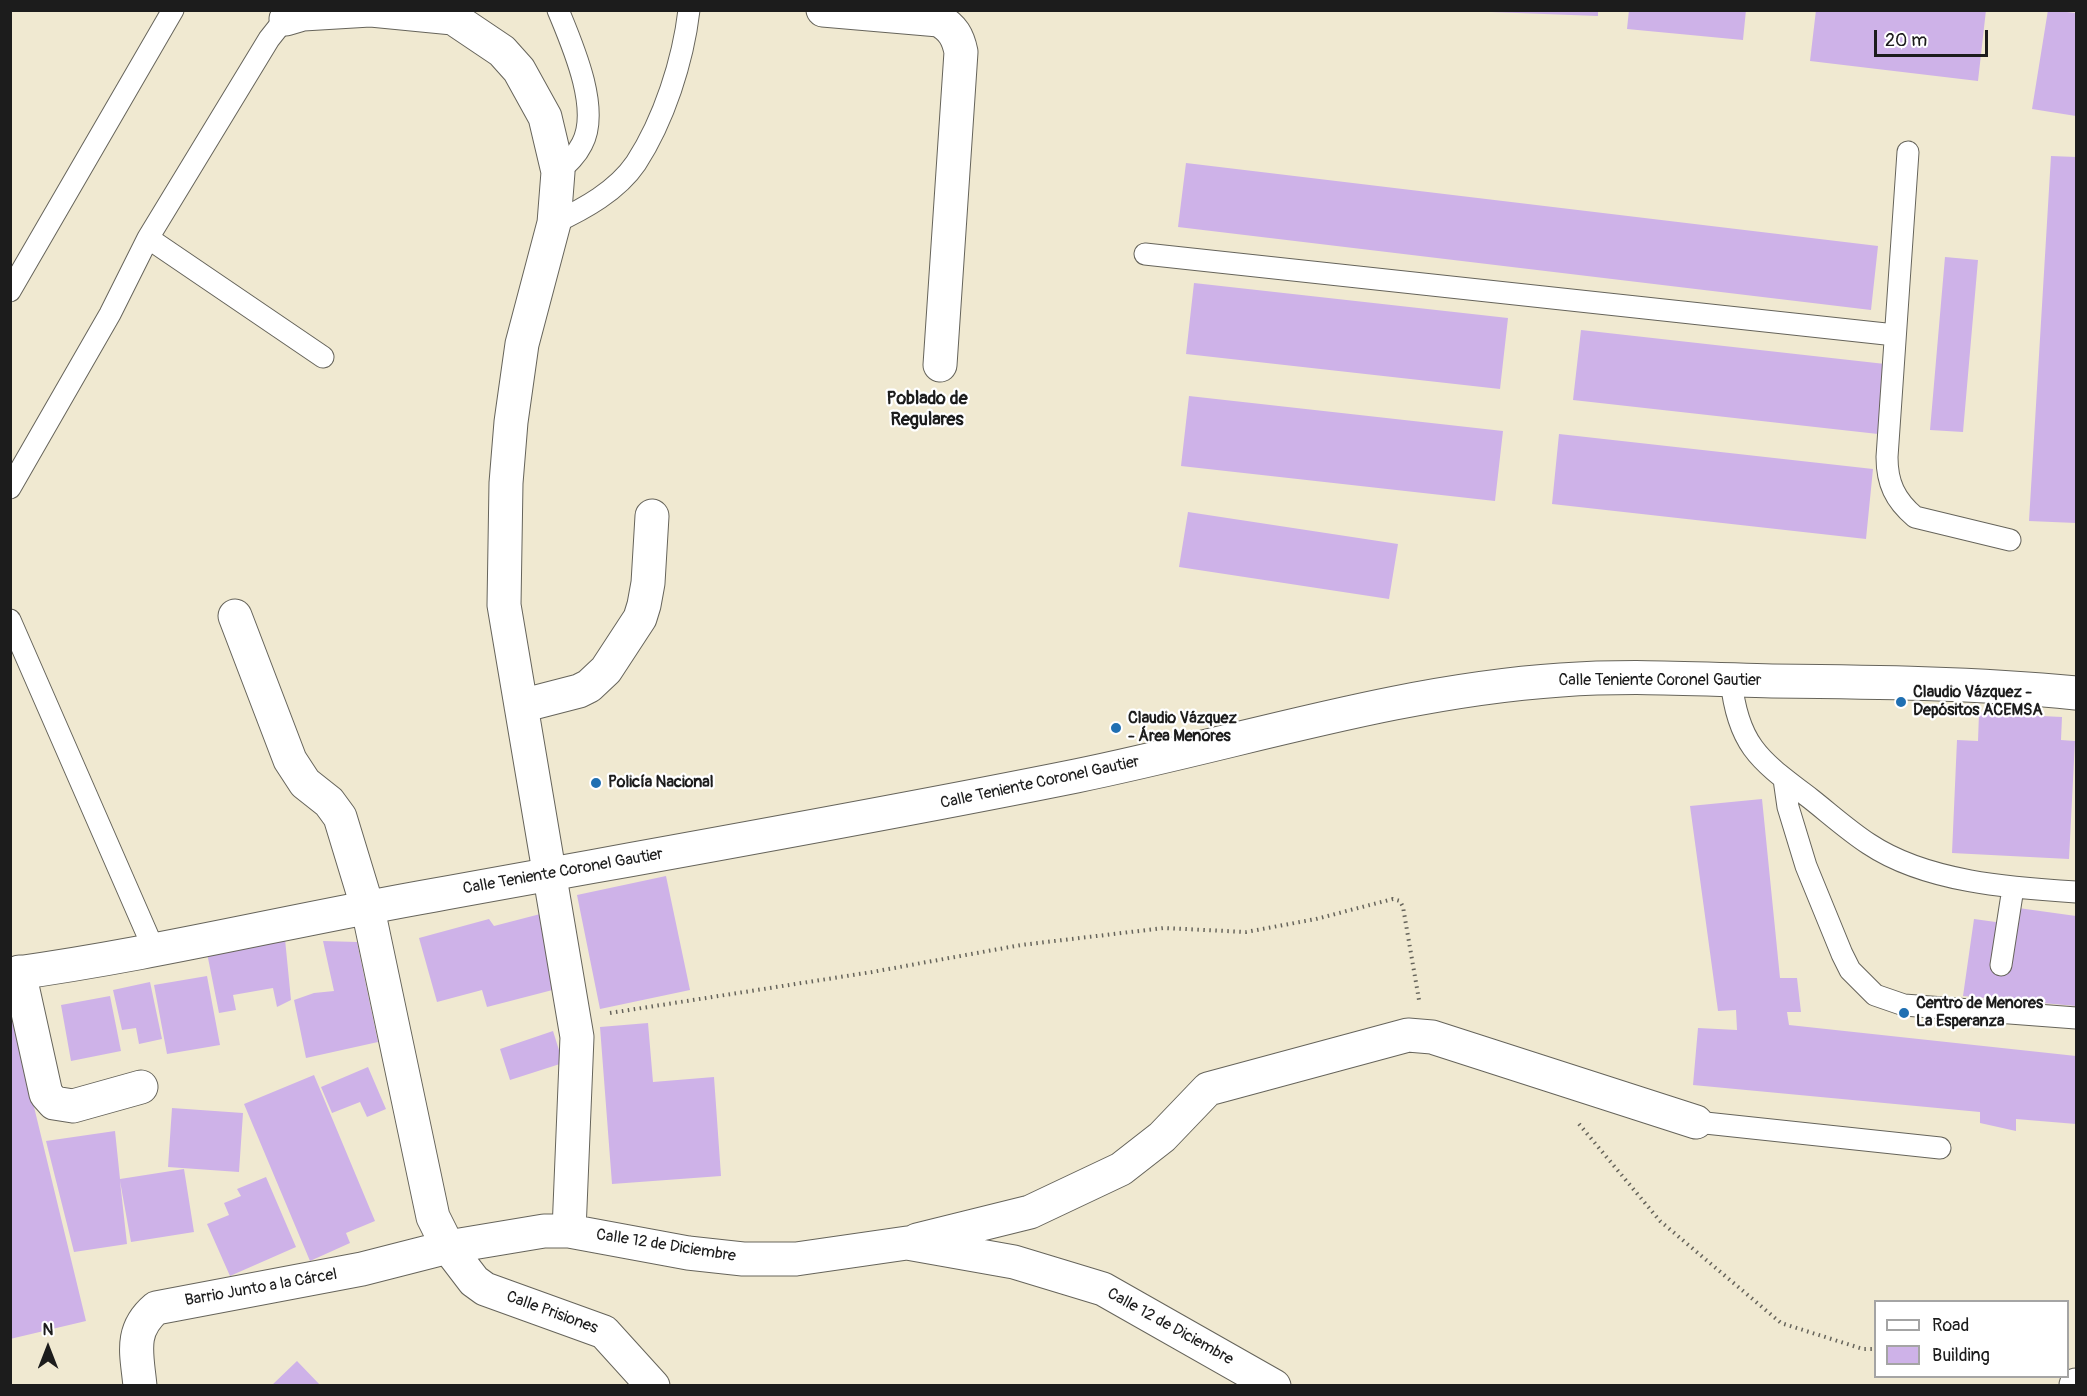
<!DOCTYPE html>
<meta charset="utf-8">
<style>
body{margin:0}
#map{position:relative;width:2087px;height:1396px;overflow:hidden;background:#f0e9d1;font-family:Pangolin,sans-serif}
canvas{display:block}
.frame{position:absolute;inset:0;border:12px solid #1c1c1c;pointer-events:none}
.legend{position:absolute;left:1874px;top:1300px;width:195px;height:78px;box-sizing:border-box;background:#fff;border:2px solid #a4a4a4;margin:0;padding:8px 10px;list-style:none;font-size:18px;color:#1c1c1c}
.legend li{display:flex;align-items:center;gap:12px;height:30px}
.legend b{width:30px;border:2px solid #a4a4a4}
.north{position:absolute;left:18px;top:1318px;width:60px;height:60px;-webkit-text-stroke:4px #fff;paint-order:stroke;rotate:0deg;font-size:16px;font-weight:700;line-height:24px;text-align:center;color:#1c1c1c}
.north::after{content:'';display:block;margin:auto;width:21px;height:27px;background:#1c1c1c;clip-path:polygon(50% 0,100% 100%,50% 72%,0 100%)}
.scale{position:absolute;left:1874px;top:30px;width:114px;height:27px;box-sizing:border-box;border:3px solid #1c1c1c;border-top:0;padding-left:8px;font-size:18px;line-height:21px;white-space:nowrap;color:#1c1c1c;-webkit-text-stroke:4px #fff;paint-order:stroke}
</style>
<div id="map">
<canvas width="2087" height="1396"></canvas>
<div class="frame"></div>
<ul class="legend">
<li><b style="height:8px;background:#fff"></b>Road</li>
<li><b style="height:16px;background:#ceb2e8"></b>Building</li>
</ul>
<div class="north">N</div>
<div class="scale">20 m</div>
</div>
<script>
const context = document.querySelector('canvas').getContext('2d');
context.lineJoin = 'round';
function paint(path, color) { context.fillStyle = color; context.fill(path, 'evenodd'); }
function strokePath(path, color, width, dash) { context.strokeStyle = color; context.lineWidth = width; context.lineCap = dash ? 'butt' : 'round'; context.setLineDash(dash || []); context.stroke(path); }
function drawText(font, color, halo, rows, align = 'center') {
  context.font = font + ' Pangolin,sans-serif'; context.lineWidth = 4.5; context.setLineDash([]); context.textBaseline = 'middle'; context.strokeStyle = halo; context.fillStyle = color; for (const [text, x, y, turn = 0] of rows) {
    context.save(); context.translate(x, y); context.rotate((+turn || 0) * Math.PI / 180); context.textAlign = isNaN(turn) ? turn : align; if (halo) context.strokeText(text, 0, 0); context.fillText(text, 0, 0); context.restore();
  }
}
paint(new Path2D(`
 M1437 10H1598V16Z
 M1629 10H1746L1743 40 1627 29Z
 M1816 10H1986L1978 81 1810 61Z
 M2048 10 2076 13V116L2032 109Z
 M2051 156 2076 157V523L2029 521Z
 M1186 163 1878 246 1871 310 1178 227Z
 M1945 257 1978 260 1963 432 1930 430Z
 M1194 283 1508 318 1500 389 1186 354Z
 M1581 330 1894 365 1887 435 1573 400Z
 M1189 396 1503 431 1495 501 1181 466Z
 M1559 434 1873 469 1866 539 1552 504Z
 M1188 512 1398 544 1389 599 1179 567Z
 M1979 713 2062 717 2061 740 2075 741 2069 859 1952 853 1957 740 1978 741Z
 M1762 799 1780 978H1797L1801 1012H1787L1789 1025 2076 1056V1124L2016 1119V1131L1980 1123V1112L1693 1085 1698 1028 1737 1030 1736 1010 1718 1011 1690 806Z
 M666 876 690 990 600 1009 577 895Z
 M2004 906 2076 916V1006L1963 996 1974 919 2003 923Z
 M548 912 568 986 487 1007 482 990 437 1002 419 938 489 919 494 926Z
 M285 939 291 1000 277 1007 273 988 233 995 236 1010 219 1013 207 953Z
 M323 941 357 942 378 1042 306 1058 294 1000 314 993 334 991Z
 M207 976 220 1045 167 1054 154 985Z
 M150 982 162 1039 139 1044 136 1028 122 1030 113 990Z
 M110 996 121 1051 71 1061 61 1005Z
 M10 1008 86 1321 10 1339Z
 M648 1023 653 1082 714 1077 721 1176 612 1184 600 1027Z
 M553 1031 563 1063 510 1080 500 1049Z
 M368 1067 386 1109 367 1117 360 1102 332 1113 321 1087Z
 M314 1075 375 1221 346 1233 350 1243 310 1261 244 1104Z
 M172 1108 243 1113 239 1172 168 1167Z
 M115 1131 120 1179 184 1169 194 1232 131 1242 120 1181 127 1244 74 1252 46 1141Z
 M266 1177 296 1247 230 1276 207 1224 229 1215 224 1203 241 1196 237 1189Z
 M297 1361 321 1386H271Z`), '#ceb2e8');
const service = new Path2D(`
 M558 10C572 44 601 109 582 144 576 156 568 163 558 172
 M1908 152 1887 457C1887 483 1895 500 1915 517L2010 540
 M554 223C584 209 617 191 636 163 664 120 683 61 689 10
 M148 238 323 357
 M1145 254 1895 335
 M10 291 173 10
 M10 488 110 314 148 238 269 39 292 10
 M10 620 155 952
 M1731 680C1738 747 1761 761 1811 799 1830 814 1849 831 1869 844 1926 882 2011 888 2076 892
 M1784 779 1788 807 1806 866 1842 954 1850 970 1875 995 1904 1005 2076 1018
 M2001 965 2013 888
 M1696 1122 1940 1148`);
const minor = new Path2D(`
 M371 10 453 18 502 51 519 70 545 117 558 172 554 223 522 344 511 422 506 483 504 605 577 1037 569 1231
 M823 10 939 20C953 28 958 37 961 52L940 365
 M286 19 303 14 370 10
 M235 616 290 760 305 783 329 802 340 817 368 909 433 1217 448 1247 474 1281 485 1289 604 1332 653 1386
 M521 706 579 691 589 686 606 670 640 618 644 605 648 583 652 516
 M19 972 46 1094 54 1103 73 1106 141 1087
 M917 1240 1030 1212 1121 1169 1162 1137 1208 1089 1408 1035 1432 1037 1696 1122
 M140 1386C137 1354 129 1331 156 1308L362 1269 448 1247 544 1231H569L688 1253 743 1259H796L907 1243 1014 1262 1103 1289 1274 1386
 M2076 1386V1385`);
const primary = new Path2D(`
 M10 974C155 954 292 920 435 895 649 856 863 819 1076 776 1238 743 1396 691 1561 680 1631 675 1702 679 1772 681 1874 682 1975 683 2076 693`);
strokePath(service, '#66645b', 23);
strokePath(minor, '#66645b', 35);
strokePath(primary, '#66645b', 35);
strokePath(new Path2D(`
 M610 1013 872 972 1021 945 1164 928 1246 932 1316 919 1393 899 1400 901 1403 907 1419 1000
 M1579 1124 1660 1221 1781 1323 1863 1349H1876`), '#66645b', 4, [1.5, 4.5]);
strokePath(service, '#fff', 21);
strokePath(minor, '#fff', 33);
strokePath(primary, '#fff', 33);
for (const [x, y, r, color] of [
 [1901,702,6,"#1f6fb2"],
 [1116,728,6,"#1f6fb2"],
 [596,783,6,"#1f6fb2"],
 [1904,1013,6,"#1f6fb2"]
]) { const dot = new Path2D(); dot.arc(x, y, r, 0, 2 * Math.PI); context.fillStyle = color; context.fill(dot); strokePath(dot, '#fff', 2); }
drawText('16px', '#1c1c1c', '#fff', [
 ["Calle Teniente Coronel Gautier",1660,681],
 ["Calle Teniente Coronel Gautier",1040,783,-12],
 ["Calle Teniente Coronel Gautier",563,872,-10],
 ["Calle 12 de Diciembre",666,1246,9],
 ["Barrio Junto a la Cárcel",261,1288,-10],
 ["Calle Prisiones",552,1313,20],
 ["Calle 12 de Diciembre",1170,1327,29]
]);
drawText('bold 16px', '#1c1c1c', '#fff', [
 ["Claudio Vázquez -",1913,693],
 ["Depósitos ACEMSA",1913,711],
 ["Claudio Vázquez",1128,719],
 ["- Área Menores",1128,737],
 ["Policía Nacional",608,783],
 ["Centro de Menores",1916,1004],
 ["La Esperanza",1916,1022]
], 'left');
drawText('bold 18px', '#1c1c1c', '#fff', [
 ["Poblado de",927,399],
 ["Regulares",927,420]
]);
</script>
